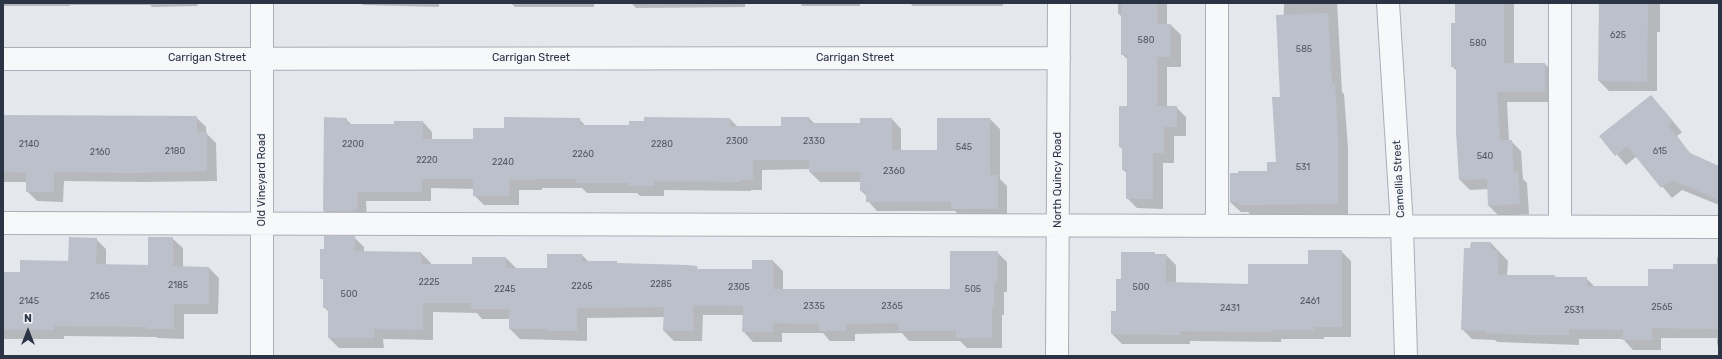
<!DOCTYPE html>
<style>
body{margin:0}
#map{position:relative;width:1722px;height:359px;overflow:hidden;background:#e4e7ec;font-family:Rubik,sans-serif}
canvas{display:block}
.frame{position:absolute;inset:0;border:4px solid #2b3445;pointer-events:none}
.north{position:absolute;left:8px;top:311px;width:40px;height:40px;-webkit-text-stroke:3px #f4f6f9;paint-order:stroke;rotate:0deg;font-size:11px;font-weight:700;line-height:16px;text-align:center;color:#2b3445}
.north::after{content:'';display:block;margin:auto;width:14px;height:18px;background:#2b3445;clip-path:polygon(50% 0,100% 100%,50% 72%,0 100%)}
</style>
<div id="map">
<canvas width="1722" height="359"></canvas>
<div class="frame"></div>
<div class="north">N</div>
</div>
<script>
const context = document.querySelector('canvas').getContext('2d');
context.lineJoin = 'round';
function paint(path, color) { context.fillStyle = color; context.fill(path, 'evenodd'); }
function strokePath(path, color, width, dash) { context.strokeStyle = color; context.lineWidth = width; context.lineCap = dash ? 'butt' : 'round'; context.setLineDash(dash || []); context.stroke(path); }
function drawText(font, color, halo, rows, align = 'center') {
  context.font = font + ' Rubik,sans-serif'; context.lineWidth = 3; context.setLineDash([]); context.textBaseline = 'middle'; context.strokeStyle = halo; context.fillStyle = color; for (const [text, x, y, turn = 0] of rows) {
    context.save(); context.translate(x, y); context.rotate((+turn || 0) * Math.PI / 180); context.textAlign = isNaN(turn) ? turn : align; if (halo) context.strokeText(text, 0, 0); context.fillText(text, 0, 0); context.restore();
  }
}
paint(new Path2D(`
 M3 3H197L198 6 152 7 150 5H70V6H3Z
 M361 3H439V7L363 5Z
 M511 3H594V7H515Z
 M631 3H745V7L636 8Z
 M800 3H860V6H802Z
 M909 3H1003V6H913Z
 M1118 3H1167V25H1171L1181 35V67H1167V107H1176L1186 117V136H1174V163H1163V209L1137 208 1127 198V173L1123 170V150L1120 147 1128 107V60L1122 54V17L1118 13Z
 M1284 3H1337L1342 92 1344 94 1348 148V214H1250L1248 212H1241L1230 202 1277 163 1281 98Z
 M1456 3H1514V64H1545L1555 74V102H1507L1509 141H1511L1521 151 1523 179 1527 183 1529 214 1499 216 1489 206V189L1470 190 1460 180 1457 71 1452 66 1456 24Z
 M1600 3H1660V32H1657V91H1609L1599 81Z
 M1651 96 1682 132 1677 136 1692 156 1719 167V205L1682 190 1672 198 1637 156 1626 165 1601 136Z
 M3 116 196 117 206 127V133L216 143 217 181 143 182 64 181 63 202 37 201 27 191V182H3Z
 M809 118 815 124H861L892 119 901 129V151H938V119H990L1000 129V179L1007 186V218H962L955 211H877L868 201V197L861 191V182H820L810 172V169L762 170V190H751V191L664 190V196H640L637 193H587L582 188H542V190H519V205H484L474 195V189L431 188V201H366L367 219 334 221 324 211 346 119 352 125H395L423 122 432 132V140H474L505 129 579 119 586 126H630L730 119 738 127H782Z
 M354 237 364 247V252L421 253 431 263V265H473L506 258 516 268 548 269 582 255 589 262H616L619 264 696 267 699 270H753L773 261 783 271V290H951L997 252 1007 262V292H1004V315H1002V348H967L960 341H909L902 333 855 334V341H830L823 333H782V342H753L743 331V315H703L702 341H674L664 331 665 317 587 318V341L520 339 510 329V319H482L477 313 433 312V340L383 339 384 348H339L329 338V312L324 307V281L322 278Z
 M172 238 183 248V267L209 268 219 278 218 314H184V339L158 338 156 337 64 336V339H3V273H21L69 262 96 239 106 249V266H149Z
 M1491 243 1508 261 1507 276H1555L1556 278H1586L1595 287H1649L1674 270 1717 265V257H1719V347L1717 344V338H1661V350H1633L1623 339H1579V345L1497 342 1495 340 1472 339 1462 329Z
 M1341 251 1351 261V337H1324V339H1281V342L1190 341V344H1122L1112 334 1122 280 1154 253 1156 255H1166L1176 265V284L1249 285 1309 265Z`), '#0003');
paint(new Path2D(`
 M1121 3H1157V24H1171V57H1157V106H1177V127H1164V153H1153V199H1126V170H1122V147H1119V106H1127V55H1121Z
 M1455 3H1504V63H1545V92H1497L1500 141 1512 140 1514 173 1518 172 1520 204 1488 206 1487 179 1459 180 1456 132V67H1451V23H1455Z
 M1599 3H1648L1647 82 1598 81Z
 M1328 13 1332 84 1335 83 1338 137V204L1239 205V202H1230V173H1238V171H1267V162H1276L1272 97H1280L1276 15Z
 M1651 95 1673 121 1668 126 1690 153 1719 166V200L1672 180 1661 188 1627 146 1615 156 1599 136Z
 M3 115 197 116V132H207V171L132 173 54 172V192H26V173L3 172Z
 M324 117 347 118V124H394V121H423V139H473V128H504V117L580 118V125H629V121H644V117L730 118V126H781V117H809V123H860V118H892V150H937V118H990V175H998V209H951V202H866V191H860V172H809V160H753V180H741V182L654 181V186H629V183H576V179H533V180H509V196H473V179H422V192H357V209H355V211H323Z
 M324 236H355V251L421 252V264H472V257H506V268H547V254H582V261H617V263L687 265 697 266V269H752V260H773V289H950V251H998L997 283H994V306H992V338H956V331H898V323L846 324V331H819V324L773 323V332H742L743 306 693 305V331H663L664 307 577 308V331H547V329H509V309H471V303H423V330L374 329V338H328V308H323V279H320V249H324Z
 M69 237 97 238 96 264 148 265V237H173V266L209 267V304H174V329H147V327L54 326V330L3 329V272H20V260L68 261Z
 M1471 242H1491V250H1498V275H1555V277H1587V286H1648V269H1673V264H1719V329L1652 328V340H1622L1623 330 1569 329V335H1533L1486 333V331L1461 330 1464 248H1470Z
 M1308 250H1342V327H1314V330H1271V332L1180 331V335L1111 334V311H1116V279H1121V252H1155V254H1166V282L1248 284V264H1308Z`), '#bbc0ca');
const minor = new Path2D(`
 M262 3V356
 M1388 3 1402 227 1406 356
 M1560 3V226
 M3 59 1059 58
 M3 223 1719 227
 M1217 226V3
 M1057 356 1059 3`);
strokePath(minor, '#a9aeb7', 24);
strokePath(minor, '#f7f8fa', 22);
drawText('9px', '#4f5766', null, [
 ["625",1618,35],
 ["580",1146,40],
 ["580",1478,43],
 ["585",1304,49],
 ["2300",737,141],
 ["2330",814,141],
 ["2140",29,144],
 ["2200",353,144],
 ["2280",662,144],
 ["545",964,147],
 ["2180",175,151],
 ["615",1660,151],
 ["2160",100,152],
 ["2260",583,154],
 ["540",1485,156],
 ["2220",427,160],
 ["2240",503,162],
 ["531",1303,167],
 ["2360",894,171],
 ["2225",429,282],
 ["2285",661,284],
 ["2185",178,285],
 ["2265",582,286],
 ["2305",739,287],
 ["500",1141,287],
 ["2245",505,289],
 ["505",973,289],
 ["500",349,294],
 ["2165",100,296],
 ["2145",29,301],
 ["2461",1310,301],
 ["2335",814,306],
 ["2365",892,306],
 ["2565",1662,307],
 ["2431",1230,308],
 ["2531",1574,310]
]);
drawText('11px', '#2b3445', '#f4f6f9', [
 ["Carrigan Street",207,58],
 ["Carrigan Street",531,58],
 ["Carrigan Street",855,58],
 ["Camellia Street",1399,179,-93],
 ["Old Vineyard Road",262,180,-90],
 ["North Quincy Road",1058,180,-90]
]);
</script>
